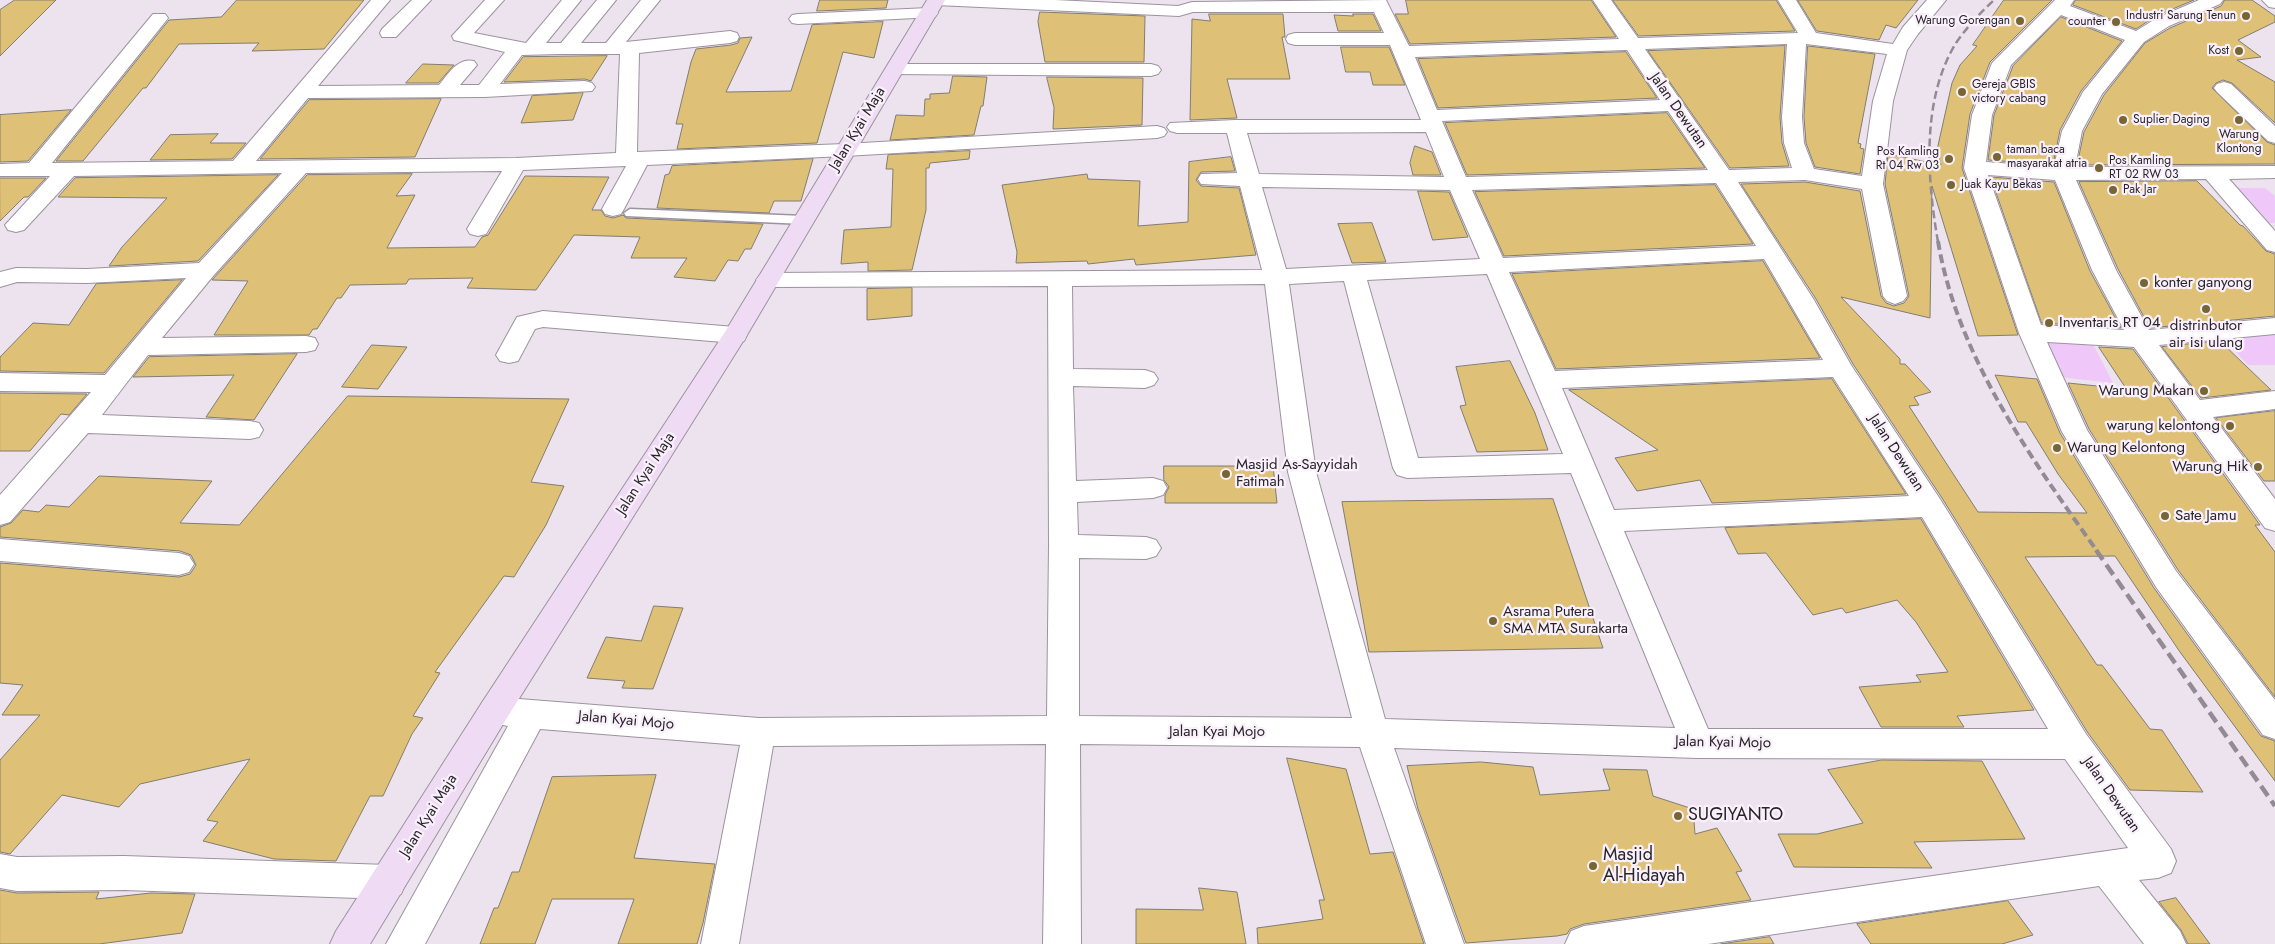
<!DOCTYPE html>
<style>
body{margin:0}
canvas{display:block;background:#ece3ef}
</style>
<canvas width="2275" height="944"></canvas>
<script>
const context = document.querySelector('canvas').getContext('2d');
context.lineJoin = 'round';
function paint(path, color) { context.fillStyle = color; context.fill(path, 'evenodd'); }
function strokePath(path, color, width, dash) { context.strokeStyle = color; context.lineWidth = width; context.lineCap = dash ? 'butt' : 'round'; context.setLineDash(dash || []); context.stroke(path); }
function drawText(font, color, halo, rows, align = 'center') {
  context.font = font + ' Jost,sans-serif'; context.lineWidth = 4.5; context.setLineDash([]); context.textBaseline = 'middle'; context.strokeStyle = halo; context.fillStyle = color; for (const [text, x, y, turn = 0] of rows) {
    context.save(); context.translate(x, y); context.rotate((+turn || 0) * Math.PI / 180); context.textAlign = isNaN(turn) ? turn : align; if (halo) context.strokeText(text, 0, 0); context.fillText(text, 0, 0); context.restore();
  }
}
paint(new Path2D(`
 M2228 188H2265L2275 196V223H2265Z
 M2275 334V365H2248L2220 335Z
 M2039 337 2092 342 2113 383 2059 377Z`), '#efc8f9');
const building = new Path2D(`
 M15 0H56L0 56V10Z
 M237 0H364L324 49 252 51 259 43 179 44 146 88H143L83 161H56L169 20 221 17Z
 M820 0H888L886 8 817 11Z
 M1406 0H1591L1616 37 1410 44 1395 14H1408Z
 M1613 0H1776L1795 31 1639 36Z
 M1798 0H1918L1896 28 1886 25 1879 40 1817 31Z
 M2004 0H2052L1990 62 1970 114 1962 168 2018 335 1978 336 1932 186 1930 318 1841 297 1900 359V364H1905L1931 392 1914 397 1919 405 1909 406 1978 512 2087 513 2058 474 2026 422H2018L1995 375 2037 379 2060 433 2154 588 2261 736 2275 741V781L2180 652 2115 556 2025 557 2097 665H2102L2150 729 2162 730 2203 792 2130 790 2088 733 1942 498 1853 364 1816 299 1741 184 1805 182 1860 191 1881 296 1886 303 1894 306 1904 303 1909 296 1885 184 1888 154 1941 165 1937 150 1952 83 1960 65 1977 46 1973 45Z
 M2076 0H2194L2156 16 2136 29 2073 5Z
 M2225 0H2252L2275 16V22L2238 40 2261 57 2237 60 2275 82V123L2232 83 2223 80 2216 83 2212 88 2267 142 2275 145V164L2077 165 2084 132 2104 95 2145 43 2170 28 2221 6Z
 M1040 12 1145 16 1144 62H1045L1038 22Z
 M1209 14H1283L1285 37H1282L1290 79H1227L1237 118 1190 120 1192 19 1210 21Z
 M1353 14H1373L1381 31H1338L1334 15 1353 16Z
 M2061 17 2122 41 2081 91 2060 130 2053 165 1988 160 1994 115 2013 66Z
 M883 22 874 58 843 52 817 143 677 149 683 124H676L691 62 696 49 731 45 738 43 740 38 752 37 726 92 791 91 812 25Z
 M1785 46 1780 117 1782 143 1789 166 1730 168 1648 51Z
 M1808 46 1875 54 1858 143 1861 144 1860 148 1864 149 1860 174 1815 167 1806 143 1804 117Z
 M1341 47H1389L1405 85H1373L1370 72H1346Z
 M1626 52 1657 98 1438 108 1418 59Z
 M607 56 591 81 585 79 504 82 523 57Z
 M423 64 454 65 438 83H406Z
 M953 76 987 77 983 106H981L974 135 890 140 896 115 924 116 925 99H930V94L949 93Z
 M1047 77 1143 78 1142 125 1053 129 1054 108Z
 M583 93 573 120 521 123 532 96Z
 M441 99 415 157 260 159 309 100Z
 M71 110 28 161 0 162V115Z
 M1667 113 1705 168 1467 175 1445 123Z
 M218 134 210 143H246L232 159 150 160 170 135Z
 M1415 146 1432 152 1441 175H1413L1410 163Z
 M970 151 969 159 930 163 929 168H926V210L912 270 868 271V262L841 264 844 230 891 227 893 169H886L888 155Z
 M1231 157 1235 171 1201 172 1196 180 1201 186 1239 188 1256 255 1136 265 1134 259 1088 264 1087 261 1016 263 1017 252 1002 185 1087 174 1088 179 1140 181 1138 226 1188 222 1189 162Z
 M813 159 801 201H774L769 213 657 208 665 175 669 174 672 166Z
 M412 174 396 196 415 195 387 248 475 247 482 237 488 235 525 176 609 177 592 210H601L605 216 613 218 623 215 626 218 763 224 751 249H745L738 261 728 260 715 281 674 277 687 258H631L640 237 574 235 536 290 467 288 473 278 409 279 406 284 350 285 341 298H337L317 329H313L309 335H214L248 281 212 280 307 175Z
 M278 175 198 261 109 266 122 247 167 198 58 197 75 178Z
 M1991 177 2054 182 2090 271 2121 328 2042 323Z
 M0 178H46L28 197H24L0 221Z
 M2197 181 2240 225 2243 226 2266 251 2275 254V316L2150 328 2118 269 2079 182Z
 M1715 185 1753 244 1504 256 1475 192Z
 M1418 191 1449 192 1468 237 1433 240Z
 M1372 223 1386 262 1352 263 1338 224Z
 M1763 261 1820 358 1556 369 1512 274Z
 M182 280 104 373 0 371V357L33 323 69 325 96 284Z
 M912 288V316L867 320V289Z
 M2220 341 2271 390 2201 398 2162 347Z
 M372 345 407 347 378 389 342 387Z
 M2099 347 2133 349 2260 525H2255L2275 552V697L2178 570 2089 429 2068 383 2126 389Z
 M297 354 254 420 206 417 234 375 133 377 149 357Z
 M1510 361 1535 413 1548 450 1477 452 1460 406 1466 405 1456 367Z
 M1832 379 1906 494 1712 503 1700 480 1637 491 1615 458 1658 450 1569 390Z
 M0 393 87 394 69 415 61 414 30 451H0Z
 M348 396 569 399 531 482 564 486 546 525 514 577 504 576 435 672 440 673 413 716 423 718 412 734 383 796H370L336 861 274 859 203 841 218 822 207 820 250 759 140 784 119 807 62 795 10 854 0 852V760L40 715H2L23 685 0 683V563L179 577 190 574 196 565 191 555 180 551 0 537V527L11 523 23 510 39 512 46 505 69 507 99 476 212 481 180 523 239 525Z
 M2275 411V481H2264L2216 418Z
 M1164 466H1273L1277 503H1165V495L1169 487 1164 480Z
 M1553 499 1603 648 1369 652 1342 502Z
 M1921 519 2034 710 1957 716 1964 727H1881L1859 687 1921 682 1916 675 1948 672 1916 622 1897 600 1846 613 1842 608 1813 615 1766 553 1738 554 1725 528Z
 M654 606 683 608 653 689 622 688 625 681 587 678 606 637 641 641Z
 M1287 758 1346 769 1370 854 1393 852 1424 944H1258L1257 928 1323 919 1319 900H1324Z
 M1882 760 1982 761 2025 839 1914 842 1932 868 1794 867 1778 834H1817L1863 823 1828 770Z
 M1481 762 1533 767 1540 795 1610 790 1603 769 1647 770 1653 796 1693 809 1695 834 1717 828 1742 871 1736 872 1751 900 1584 924 1570 929 1567 934 1557 936 1466 943 1418 809 1407 766Z
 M656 775 634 858 715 864 703 923 697 944H618L634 899H552L535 944H480L494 908H498L512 872H519L552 777Z
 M1199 888 1237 892 1246 944H1136V909L1203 910Z
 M0 890 17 893 99 892 96 899 151 893 195 894 182 933 99 944H0Z
 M2176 898 2210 944H2188L2181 930 2159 902Z
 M2008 901 2033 935 2002 944H1871L1857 924Z
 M1770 937 1774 944H1721Z`);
paint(building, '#dec177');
strokePath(building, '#817d70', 1);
const service = new Path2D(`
 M630 209 804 216 810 220 804 224 626 216 624 213Z`);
const minor = new Path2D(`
 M371 0H390L318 86 439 85C448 74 458 57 474 61L477 65 460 85H479L505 52 454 40 452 36 485 0H504L474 33 526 43 562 0H581L546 43H561L597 0H616L581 43H606L641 0H660L626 42 730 31 737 33 739 37 737 41 730 43 639 53 637 152 845 144 1157 126 1164 128 1167 132 1164 136 1157 138 845 156 647 165 624 209 621 214 613 216 605 214 602 209 626 166 523 170 489 229 486 234 478 236 470 234 467 229 502 171 306 173 214 275 162 338 306 336 315 338 318 344 315 350 306 352 148 355 102 415 250 421 259 423 263 430 259 437 250 439 88 433 10 522 0 525V495L91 392 0 391V373L105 375 186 278 87 283 17 282 0 287V272L16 268 87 269 199 263 282 173 74 176 24 230 16 232 8 230 5 225 50 176H0V164L29 163 153 14H165L168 18 165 22 52 163 233 161ZM559 54H620L616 153 516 158 256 161 308 98 485 97 592 91 595 87 592 83 585 81 500 84 522 55Z
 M412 0H431L396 37H382L380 33 382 29Z
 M927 0H1055L1178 6 1192 2 1386 0 1409 46 1619 39 1593 0H1611L1638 38 1798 33 1778 0H1796L1816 33 1893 44 1903 27 1927 0H1946L1918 34 1907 50 1893 101 1883 184 1907 296 1903 301 1895 304 1887 301 1883 296 1862 189 1805 180 1738 182 1814 300 1851 365 1940 499 2086 734 2171 849 2176 861 2171 873 2158 878 2139 880 2180 931 2186 944H2144L2099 886 1708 944H1565L1571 931 1584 926 2128 848 2065 759 1698 758 1394 748 1464 944H1426L1360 747 1080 744 1081 944H1043L1046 744 773 746 739 944H701L740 745 540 729 425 944H386L508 726 483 721 478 711 483 701 494 697 759 718 1047 716 1049 546 1048 286 768 287 760 285 756 280 760 275 768 273 1262 270 1240 186 1201 184 1198 179 1201 174 1237 173 1227 133H1177L1170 131 1167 127 1170 123 1235 120H1421L1390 45H1295L1288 43 1286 39 1288 35 1295 33H1384L1374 12H1193L1179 16 936 5 930 4ZM1787 44 1782 117 1784 143 1792 168 1729 170 1645 49ZM1806 44 1887 54 1873 101 1862 176 1814 169 1804 143 1802 117ZM1627 50 1660 100 1437 110 1415 57ZM1668 111 1708 170 1466 177 1442 121ZM1426 132 1444 177 1259 174 1247 133ZM1716 183 1756 246 1503 258 1472 190ZM1262 187 1450 190 1480 259 1286 269ZM1764 259 1823 360 1555 371 1509 272ZM1487 274 1563 454 1418 458 1367 280ZM1344 281 1393 468 1397 475 1407 478 1571 473 1675 728 1385 719 1316 472 1289 284ZM1265 284 1288 472 1352 718 1079 716V558L1146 559 1156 556 1161 548 1156 540 1146 537 1078 535 1077 502 1153 498 1163 495 1167 488 1163 481 1153 478 1076 481 1073 386 1145 388 1154 385 1158 379 1154 373 1145 370 1073 369 1072 286ZM1833 377 1909 496 1614 510 1562 388ZM1922 517 2048 729H1708L1624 531Z
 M2055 0H2074L2070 6 2136 31 2157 18 2199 0H2223L2220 4 2169 26 2144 42 2102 94 2082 131 2075 167 2275 166V178L2229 179 2275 231V252L2267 250 2206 179 2076 180 2116 270 2149 330 2275 318V334L2159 345 2200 400 2275 391V409L2213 417 2275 499V531L2265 528 2134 347 2047 342 2087 430 2176 571 2275 700V739L2263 735 2156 587 2062 432 2019 333 1964 168 1972 115 1992 63ZM2061 15 2125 40 2083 92 2062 131 2054 167 1986 162 1992 115 2011 65ZM1988 175 2055 180 2092 270 2124 330 2041 325Z
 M2262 0H2275V8L2269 7Z
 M929 8 935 9 938 13 935 17 798 24 792 23 789 19 792 15 798 14Z
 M895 64H1151L1158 66 1161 70 1158 74 1151 76 888 74 885 70 888 66Z
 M2224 82 2231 84 2275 126V143L2268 141 2217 92 2214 88 2217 84Z
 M543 311 735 327 744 329 747 335 744 341 735 343 543 327 535 329 518 361 509 363 500 361 496 355 517 317Z
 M0 539 179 553 189 556 194 564 189 572 179 575 0 561Z
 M0 854 17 857 124 856 388 865 401 870 406 882 401 894 388 899 124 890 17 891 0 888Z`);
const secondary = new Path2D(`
 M927 0H945L747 335 505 721 370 944H330L336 931 483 701 725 332Z`);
strokePath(service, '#9c939e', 3);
strokePath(minor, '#9c939e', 2);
strokePath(secondary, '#9c939e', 2);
paint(service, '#fff');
paint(minor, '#fff');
paint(secondary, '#efdcf4');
strokePath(new Path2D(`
 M1938 242C1927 179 1921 100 1956 43 1967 27 1980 13 1994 0`), '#928b94', 2.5, [8, 4]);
strokePath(new Path2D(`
 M1938 241C1957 356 2031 458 2097 551`), '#928b94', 4, [9, 4.5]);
strokePath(new Path2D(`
 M2096 550 2275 806`), '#928b94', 4.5, [12, 6]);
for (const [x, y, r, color] of [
 [2246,16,5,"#776533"],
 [2020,21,5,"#776533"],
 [2116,22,5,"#776533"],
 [2239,51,5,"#776533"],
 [1962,92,5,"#776533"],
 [2123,120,5,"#776533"],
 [2239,120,5,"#776533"],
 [1997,157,5,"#776533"],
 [1949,159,5,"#776533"],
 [2099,168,5,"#776533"],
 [1951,185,5,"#776533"],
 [2113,190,5,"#776533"],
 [2144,283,5,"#776533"],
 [2206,309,5,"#776533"],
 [2049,323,5,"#776533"],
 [2204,391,5,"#776533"],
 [2230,426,5,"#776533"],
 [2057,448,5,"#776533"],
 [2258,467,5,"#776533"],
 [1226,474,5,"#776533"],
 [2165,516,5,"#776533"],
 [1493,621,5,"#776533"],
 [1678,816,5,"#776533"],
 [1593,866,5,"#776533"]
]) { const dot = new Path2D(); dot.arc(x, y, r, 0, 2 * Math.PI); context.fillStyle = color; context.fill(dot); strokePath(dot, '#faf0fc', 2); }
drawText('12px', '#282529', '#faf0fc', [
 ["Industri Sarung Tenun",2236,16,"right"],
 ["Warung Gorengan",2010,21,"right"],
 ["counter",2106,22,"right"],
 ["Kost",2229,51,"right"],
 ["Gereja GBIS",1972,85],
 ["victory cabang",1972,99],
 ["Suplier Daging",2133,120],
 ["Warung",2239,135,"center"],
 ["Klontong",2239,149,"center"],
 ["taman baca",2007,150],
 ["masyarakat atria",2007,164],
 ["Pos Kamling",1939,152,"right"],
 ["Rt 04 Rw 03",1939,166,"right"],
 ["Pos Kamling",2109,161],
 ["RT 02 RW 03",2109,175],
 ["Juak Kayu Bekas",1961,185],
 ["Pak Jar",2123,190]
], 'left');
drawText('15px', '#282529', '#faf0fc', [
 ["Jalan Dewutan",1678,111,55],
 ["Jalan Kyai Maja",858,129,-59],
 ["Jalan Dewutan",1896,453,57],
 ["Jalan Kyai Maja",646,474,-57],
 ["Jalan Kyai Mojo",626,721,5],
 ["Jalan Kyai Mojo",1217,732],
 ["Jalan Kyai Mojo",1723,743,1],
 ["Jalan Dewutan",2111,795,55],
 ["Jalan Kyai Maja",429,816,-58]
]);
drawText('15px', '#282529', '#faf0fc', [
 ["konter ganyong",2154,283],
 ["Inventaris RT 04",2059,323],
 ["distrinbutor",2206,326,"center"],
 ["air isi ulang",2206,343,"center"],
 ["Warung Makan",2194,391,"right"],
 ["warung kelontong",2220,426,"right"],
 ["Warung Kelontong",2067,448],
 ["Masjid As-Sayyidah",1236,465],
 ["Fatimah",1236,482],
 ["Warung Hik",2248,467,"right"],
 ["Sate Jamu",2175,516],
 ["Asrama Putera",1503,612],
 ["SMA MTA Surakarta",1503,629]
], 'left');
drawText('18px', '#282529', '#faf0fc', [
 ["SUGIYANTO",1688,816],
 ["Masjid",1603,856],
 ["Al-Hidayah",1603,877]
], 'left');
</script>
